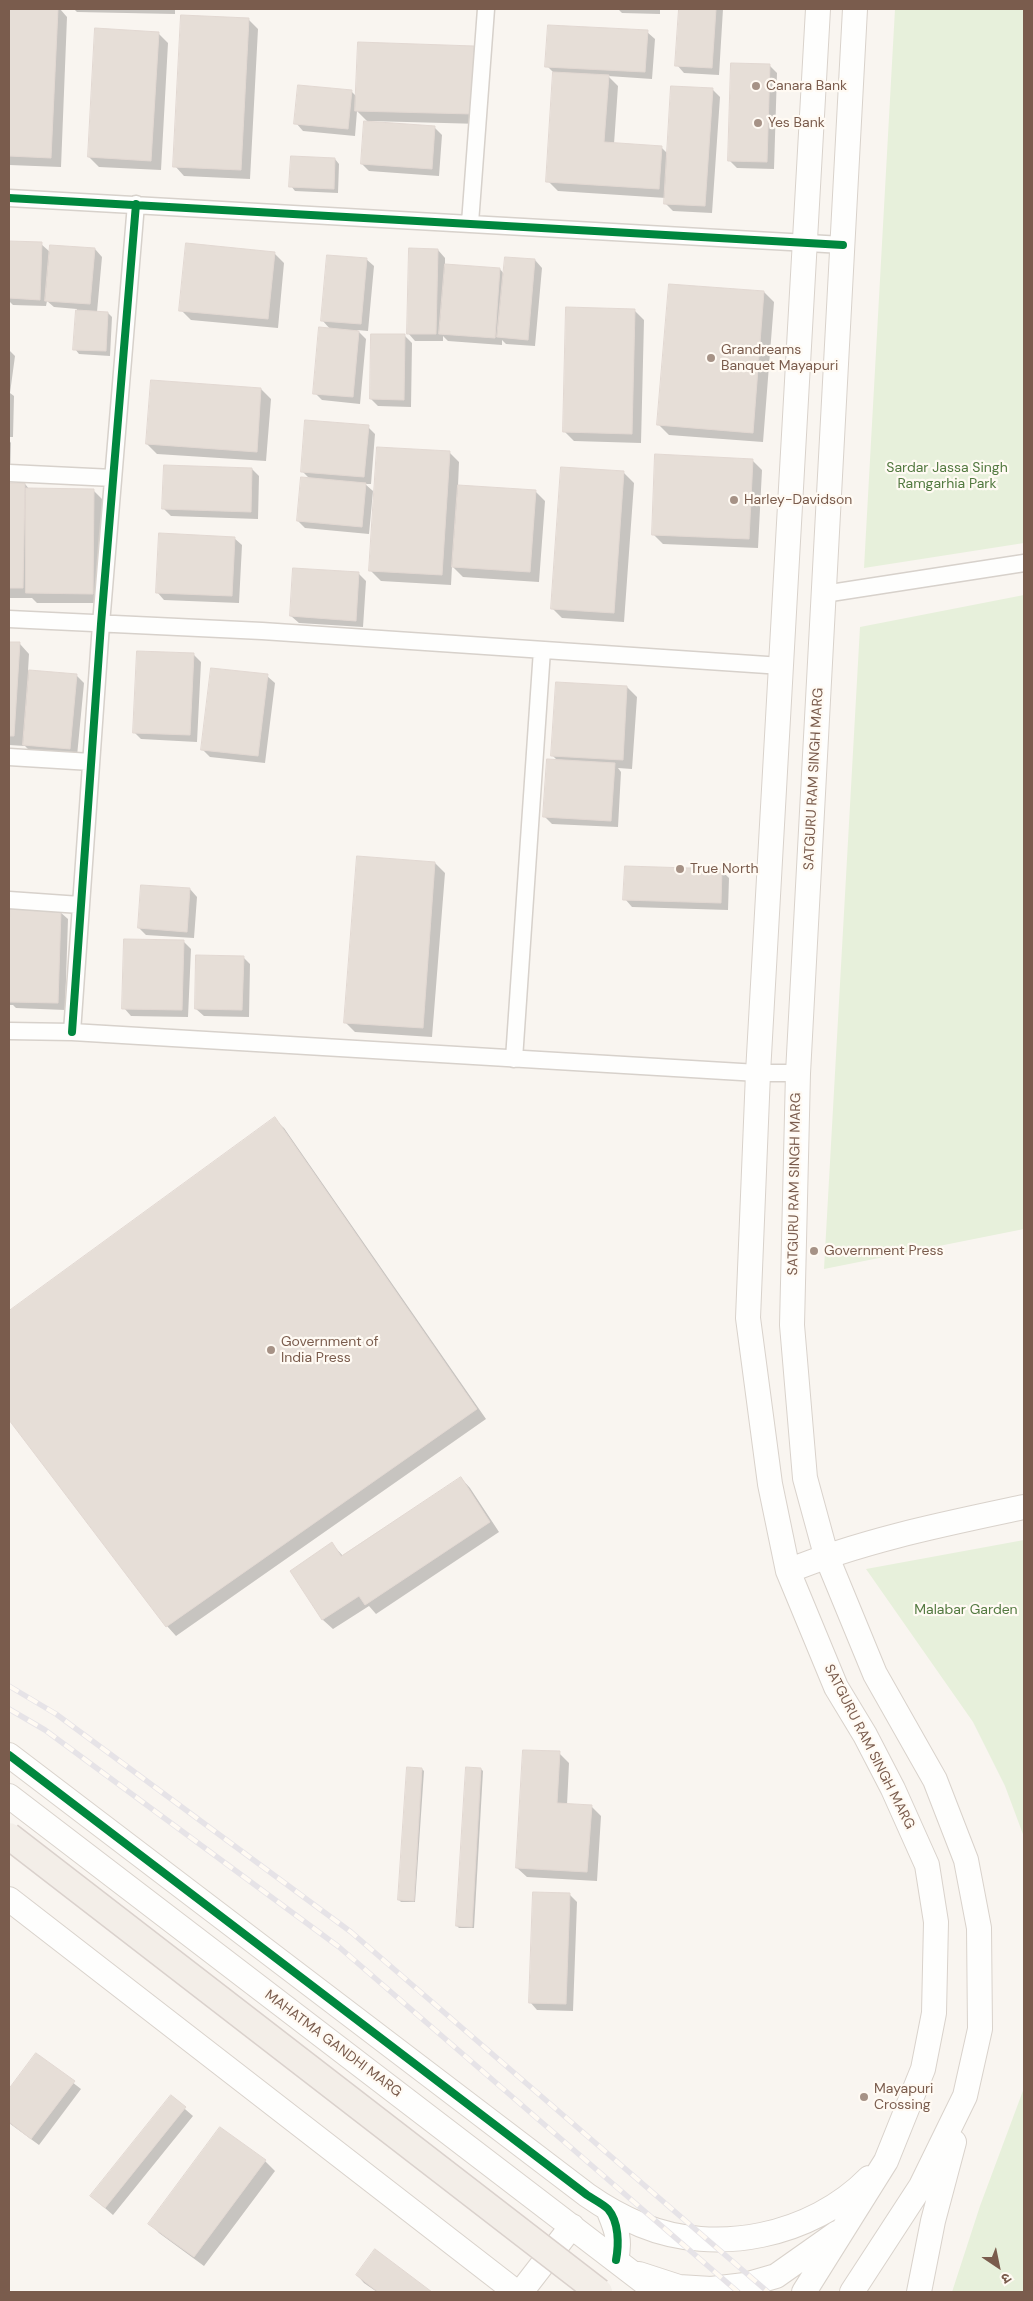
<!DOCTYPE html>
<meta charset="utf-8">
<style>
body{margin:0}
#map{position:relative;width:1033px;height:2301px;overflow:hidden;background:#f9f5f0;font-family:"DM Sans","Noto Sans Devanagari",sans-serif}
canvas{display:block}
.frame{position:absolute;inset:0;border:10px solid #7a5c4d;pointer-events:none}
.north{position:absolute;left:973px;top:2241px;width:50px;height:50px;-webkit-text-stroke:4px #fffaf3;paint-order:stroke;rotate:146deg;font-size:14px;font-weight:700;line-height:20px;text-align:center;color:#7a5c4d}
.north::after{content:'';display:block;margin:auto;width:18px;height:22px;background:#7a5c4d;clip-path:polygon(50% 0,100% 100%,50% 72%,0 100%)}
</style>
<div id="map">
<canvas width="1033" height="2301"></canvas>
<div class="frame"></div>
<div class="north">उ</div>
</div>
<script>
const context = document.querySelector('canvas').getContext('2d');
context.lineJoin = 'round';
function paint(path, color) { context.fillStyle = color; context.fill(path, 'evenodd'); }
function strokePath(path, color, width, dash) { context.strokeStyle = color; context.lineWidth = width; context.lineCap = dash ? 'butt' : 'round'; context.setLineDash(dash || []); context.stroke(path); }
function drawText(font, color, halo, rows, align = 'center') {
  context.font = font + ' "DM Sans",sans-serif'; context.lineWidth = 4.5; context.setLineDash([]); context.textBaseline = 'middle'; context.strokeStyle = halo; context.fillStyle = color; for (const [text, x, y, turn = 0] of rows) {
    context.save(); context.translate(x, y); context.rotate((+turn || 0) * Math.PI / 180); context.textAlign = isNaN(turn) ? turn : align; if (halo) context.strokeText(text, 0, 0); context.fillText(text, 0, 0); context.restore();
  }
}
paint(new Path2D(`
 M895 9H1024V543L864 568Z
 M1024 595V1229L824 1269 860 627Z
 M1024 1540V1837L1005 1786 973 1722 866 1569Z
 M1024 2088V2292H952L980 2206Z`), '#e7f0db');
paint(new Path2D(`
 M9 9H60L67 17 61 167 9 165Z
 M74 9H175V14L77 12Z
 M184 9H259L185 10Z
 M618 9H660V14L622 13Z
 M680 9H723L719 75 684 73 677 65Z
 M248 19 258 29 250 179 184 176 175 166Z
 M647 32 655 39 652 79 608 76 618 86 614 144 661 147 668 154 712 89 720 97 712 213 673 211 665 203 666 198 558 191 548 181 555 74 547 66Z
 M158 33 168 43 161 170 99 167 89 157Z
 M474 47 484 57 481 124 370 121V123L434 127 442 135 439 176 369 171 362 164 369 123 357 111 355 136 303 131 296 123 351 91 357 97Z
 M769 65 777 73 774 169 737 168 730 161Z
 M335 159 339 164 338 193 295 191 291 186Z
 M9 242 41 244 50 252 95 249 102 257 97 312 108 313 112 317 110 356 79 354 75 349 77 309 54 307 47 301 46 306 13 305 9 301Z
 M438 250 445 258V265L500 269 504 274 535 260 542 268 535 346 506 344 502 340V345L448 341 443 336V341H415L408 333Z
 M274 253 284 263 278 328 191 320 181 310Z
 M366 259 374 266 368 331 357 330 366 339 360 404 322 400 315 393 331 330 322 320Z
 M764 292 774 302 763 442 669 435 659 425Z
 M634 310 644 320 641 443 574 441 564 431Z
 M405 336 412 343 411 407 378 406 371 399Z
 M9 350 15 356 10 393 14 396 13 437H9Z
 M261 389 271 399 266 461 157 454 147 444Z
 M368 427 375 434 371 484H365L373 491 369 534 305 528 298 521 310 479 303 472Z
 M9 440 11 443 10 477H9Z
 M449 452 459 462 458 486 535 491 545 501 539 582 463 577 452 566 451 585 381 581 371 571Z
 M752 460 762 470 758 548 663 544 653 534Z
 M252 469 259 476 258 519 171 516 164 509Z
 M624 473 634 483 624 622 562 618 552 608Z
 M9 484H25L30 490H93L103 500 102 603H37L32 598H9Z
 M234 538 242 545 239 603 164 600 157 592Z
 M294 569 359 574 366 581 363 627 299 623 291 616Z
 M9 643 20 644 29 654 28 671 76 675 84 683 77 756 31 752 25 746 9 745Z
 M194 655 201 662 197 742 141 739 134 732Z
 M267 676 275 683 265 763 210 757 203 750Z
 M627 687 637 697 632 769 618 768 621 772 618 827 552 824 544 816 558 761 552 755Z
 M435 863 445 873 432 1037 355 1032 345 1022Z
 M722 871 729 878 728 910 632 907 625 899Z
 M190 889 197 897 194 938 146 935 139 928Z
 M9 912 12 914 60 912 68 919 65 1010 16 1008 13 1005H9Z
 M183 941 191 949 188 1017 131 1016 124 1008Z
 M243 957 250 964 249 1017 204 1016 196 1009Z
 M274 1119 284 1128 486 1419 176 1636 167 1626 9 1418V1312Z
 M461 1478 470 1488 499 1532 376 1614 369 1606 333 1629 323 1620 291 1571 332 1544 343 1556Z
 M559 1753 569 1763 567 1805 591 1806 601 1816 597 1881 527 1877 517 1868Z
 M422 1769 424 1771 415 1902H401L399 1900Z
 M481 1769 483 1771 474 1928H459L457 1926Z
 M569 1894 577 1902 573 2011 537 2010 530 2002Z
 M36 2054 81 2089 39 2145 9 2123V2091Z
 M171 2097 193 2116 113 2215 91 2196Z
 M265 2161 275 2171 204 2266 159 2233 150 2223Z
 M375 2251 430 2292H377L364 2283 357 2275Z`), '#0003');
const building = new Path2D(`
 M9 9H58L51 158 9 156Z
 M679 9H716L712 68 675 66Z
 M181 15 249 18 241 170 173 167Z
 M548 25 648 30 645 72 545 67Z
 M95 28 159 32 151 161 88 157Z
 M358 42 474 46 472 114 355 111Z
 M731 63 770 64 767 162 728 161Z
 M553 72 609 75 604 142 662 146 659 189 546 182Z
 M298 85 352 90 348 129 294 124Z
 M671 86 713 88 705 206 664 204Z
 M364 121 435 126 432 169 361 164Z
 M291 156 335 158 334 189 289 187Z
 M9 241 42 242 40 300 9 298Z
 M186 243 275 252 268 319 179 311Z
 M50 245 95 248 90 304 45 301Z
 M409 248 438 249 436 334H407Z
 M327 255 367 258 361 324 321 321Z
 M505 257 535 259 528 340 497 337Z
 M445 264 500 268 495 338 439 334Z
 M669 284 764 291 753 433 657 425Z
 M566 307 635 309 632 434 563 432Z
 M76 310 108 312 106 351 73 350Z
 M319 327 359 331 353 397 313 394Z
 M371 334H405L404 400 370 399Z
 M151 380 261 388 257 452 146 444Z
 M305 420 369 425 364 477 301 472Z
 M377 447 450 451 442 575 369 571Z
 M655 454 753 459 749 539 652 535Z
 M164 465 252 468 251 512 162 509Z
 M561 467 624 471 614 613 551 609Z
 M301 477 366 483 362 527 297 521Z
 M9 483H25L23 588H9Z
 M458 485 536 490 530 572 452 567Z
 M26 488 94 489 93 594 26 593Z
 M159 533 235 537 232 596 156 593Z
 M293 568 359 572 356 621 290 616Z
 M9 642H20L14 736H9Z
 M137 651 194 653 190 735 133 733Z
 M211 668 268 674 258 756 201 750Z
 M29 670 77 674 70 749 23 745Z
 M556 682 627 686 623 760 551 756Z
 M547 759 615 763 611 821 543 817Z
 M357 856 435 862 423 1028 344 1023Z
 M625 866 722 869 721 903 623 900Z
 M141 885 190 888 187 932 138 928Z
 M10 909 61 910 58 1003 9 1002Z
 M124 939 184 940 182 1010 122 1009Z
 M196 955 244 956 242 1010 195 1009Z
 M275 1117 477 1409 166 1627 9 1420V1311Z
 M461 1477 490 1522 365 1605 359 1596 322 1620 290 1571 332 1542 341 1556Z
 M523 1750 560 1751 557 1803 592 1805 587 1872 516 1868Z
 M407 1767 422 1768 414 1901 398 1900Z
 M466 1767 481 1768 472 1927 456 1926Z
 M533 1892 570 1893 566 2004 529 2003Z
 M36 2053 75 2081 31 2139 9 2122V2089Z
 M171 2095 186 2107 105 2208 90 2196Z
 M220 2127 266 2160 194 2257 148 2224Z
 M375 2249 432 2292H378L356 2275Z`);
paint(building, '#e6ded7');
strokePath(building, '#e2d8d2', 1);
const street = new Path2D(`
 M9 198 843 245
 M470 223 486 9
 M9 473 113 478
 M824 594 1024 563
 M9 619 262 631 782 666
 M9 757 91 762
 M9 900 80 905
 M9 1031 72 1032 758 1073H798
 M72 1032 101 624 136 204
 M514 1059 542 650`);
const secondary = new Path2D(`
 M788 1571C864 1540 944 1524 1024 1507
 M9 1755 587 2195C604 2207 622 2217 641 2225 716 2256 812 2236 869 2178
 M9 1796 657 2292
 M9 1899 516 2292
 M608 2209C616 2229 621 2239 616 2260
 M639 2274 679 2287 711 2289 745 2285 776 2276 837 2233
 M521 2292 572 2226
 M804 2292 886 2161 923 2069 934 2013 936 1922 927 1865 893 1789 865 1735 836 1687 788 1571 770 1484 748 1318 758 1073 818 9
 M852 2292 921 2186 965 2096 980 2029 979 1928 966 1860 935 1780 875 1674 826 1555 805 1478 792 1325 798 1073 855 9
 M919 2292 933 2221 954 2142`);
strokePath(street, '#d7d1cb', 19);
strokePath(secondary, '#d9d2cb', 26);
strokePath(street, '#fefefd', 16);
strokePath(secondary, '#fefefd', 24);
const rail = new Path2D(`
 M9 1686 56 1714 351 1932 768 2292
 M9 1709 45 1730 339 1947 738 2292`);
strokePath(rail, '#e6e3e7', 5.5);
strokePath(rail, '#fffaf3', 4, [11]);
const primaryBridge = new Path2D(`
 M9 1836 599 2292`);
strokePath(primaryBridge, '#dad1cc', 29, []);
strokePath(primaryBridge, '#f3eee8', 26);
strokePath(new Path2D(`
 M9 198 843 245
 M72 1032 101 624 136 204
 M9 1755 587 2195C593 2199 603 2204 608 2209 619 2222 619 2244 616 2260`), '#00873e', 8);
for (const [x, y, r, color] of [
 [756,86,5,"#a69286"],
 [758,123,5,"#a69286"],
 [711,358,5,"#a69286"],
 [734,500,5,"#a69286"],
 [680,869,5,"#a69286"],
 [814,1251,5,"#a69286"],
 [271,1350,5,"#a69286"],
 [864,2097,5,"#a69286"]
]) { const dot = new Path2D(); dot.arc(x, y, r, 0, 2 * Math.PI); context.fillStyle = color; context.fill(dot); strokePath(dot, '#fffaf3', 2); }
drawText('14px', '#7a5c4d', '#fffaf3', [
 ["Canara Bank",766,86],
 ["Yes Bank",768,123],
 ["Grandreams",721,350],
 ["Banquet Mayapuri",721,366],
 ["Harley-Davidson",744,500],
 ["True North",690,869],
 ["Government Press",824,1251],
 ["Government of",281,1342],
 ["India Press",281,1358],
 ["Mayapuri",874,2089],
 ["Crossing",874,2105]
], 'left');
drawText('14px', '#537a41', '#fffaf3', [
 ["Sardar Jassa Singh",947,468],
 ["Ramgarhia Park",947,484],
 ["Malabar Garden",966,1610]
]);
drawText('14px', '#7a5c4d', '#fffaf3', [
 ["SATGURU RAM SINGH MARG",814,779,-87],
 ["SATGURU RAM SINGH MARG",795,1184,-89],
 ["SATGURU RAM SINGH MARG",869,1747,63],
 ["MAHATMA GANDHI MARG",333,2044,37]
]);
</script>
